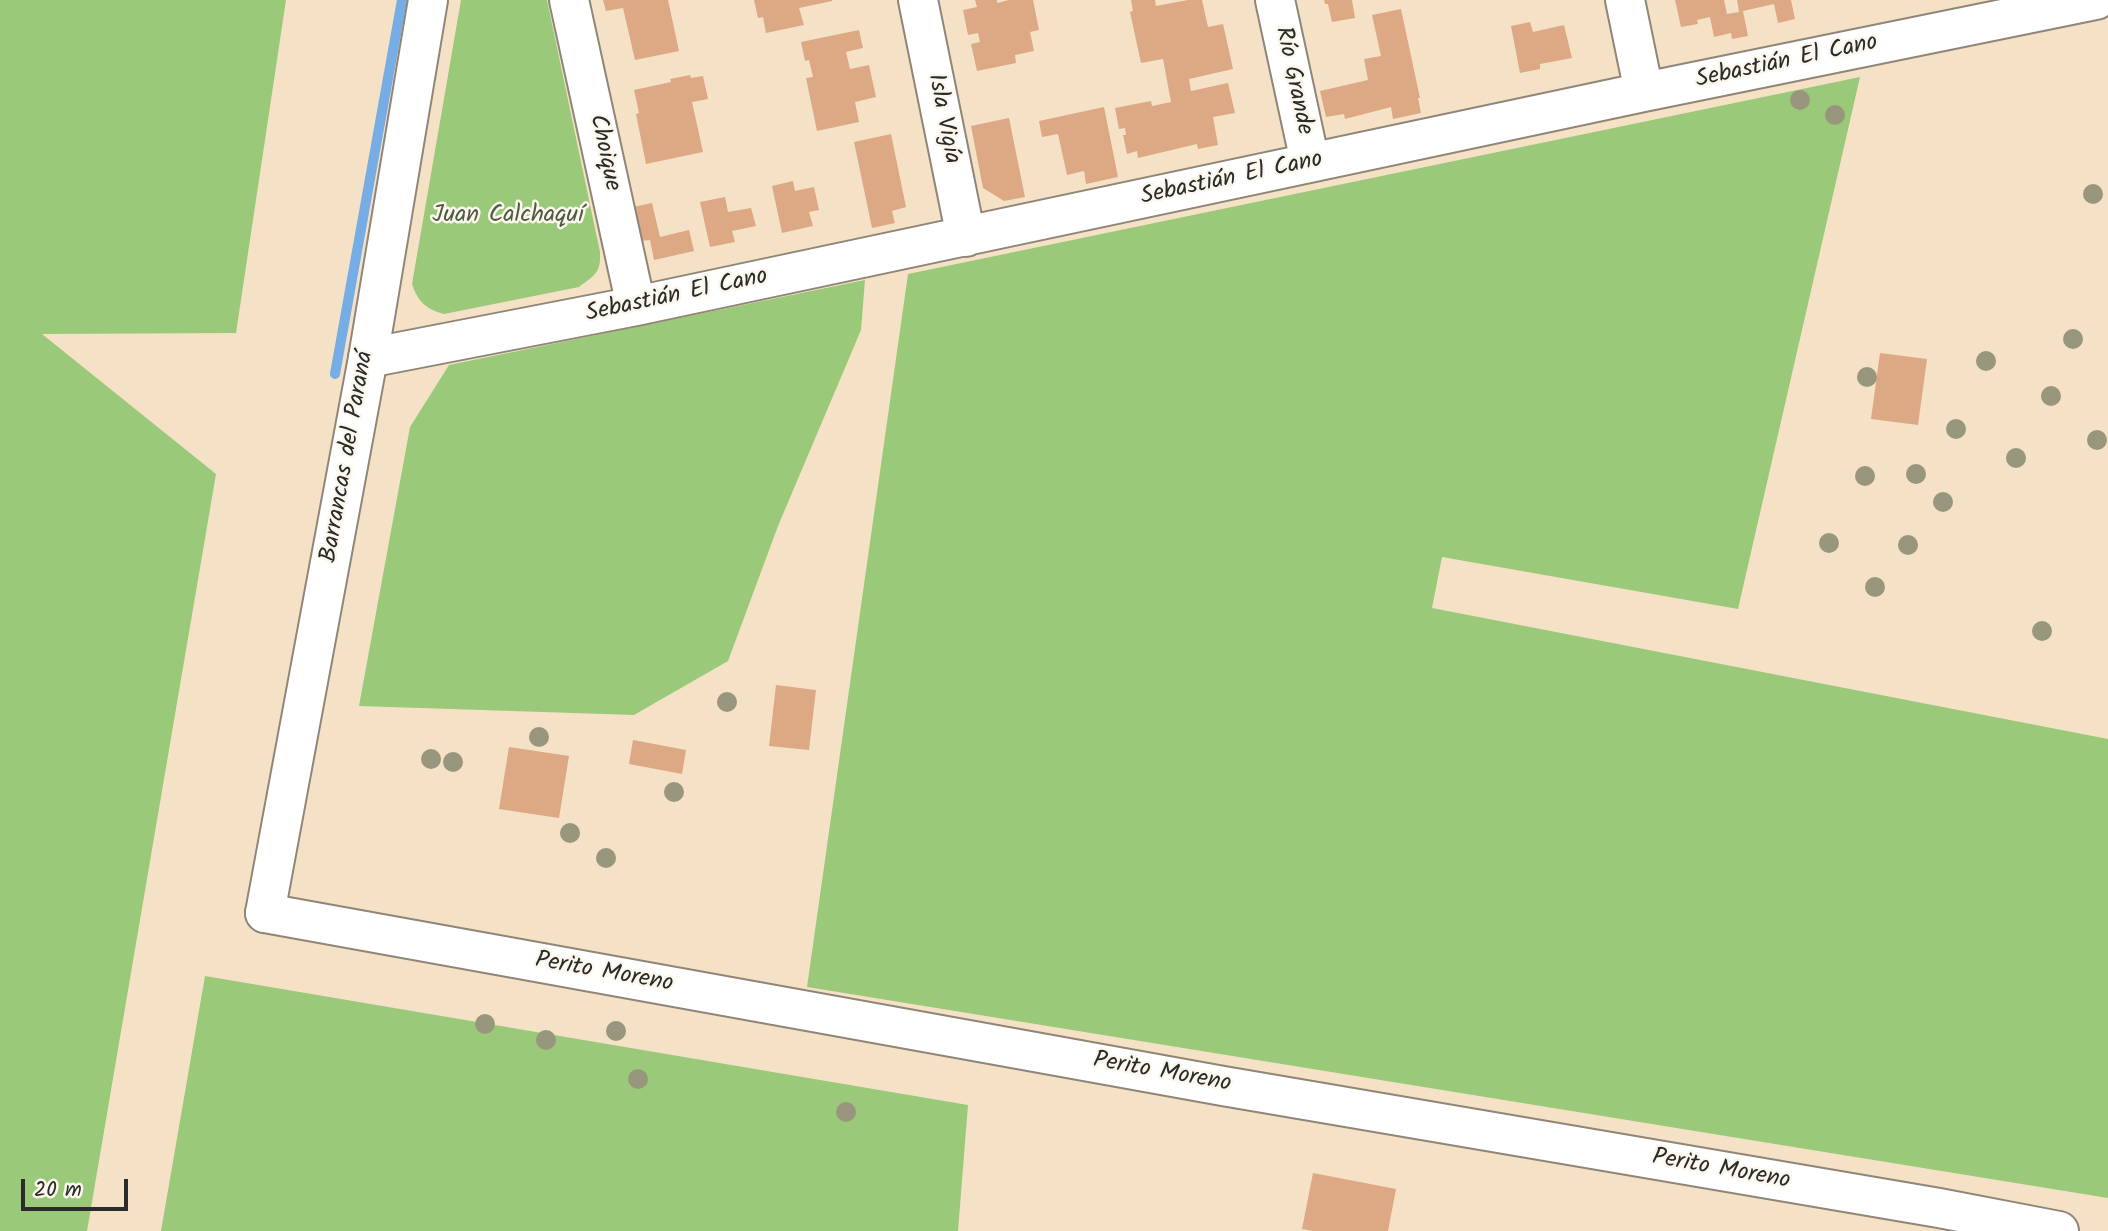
<!DOCTYPE html>
<meta charset="utf-8">
<style>
body{margin:0}
#map{position:relative;width:2108px;height:1231px;overflow:hidden;background:#f5e1c6;font-family:Kalam,sans-serif}
canvas{display:block}
.scale{position:absolute;left:21px;top:1179px;width:107px;height:32px;box-sizing:border-box;border:4px solid #2b2b2b;border-top:0;padding-left:9px;font-size:21px;line-height:24px;white-space:nowrap;color:#2b2b2b;-webkit-text-stroke:5px #fbf7ec;paint-order:stroke}
</style>
<div id="map">
<canvas width="2108" height="1231"></canvas>
<div class="scale">20 m</div>
</div>
<script>
const context = document.querySelector('canvas').getContext('2d');
context.lineJoin = 'round';
function paint(path, color) { context.fillStyle = color; context.fill(path, 'evenodd'); }
function strokePath(path, color, width, dash) { context.strokeStyle = color; context.lineWidth = width; context.lineCap = dash ? 'butt' : 'round'; context.setLineDash(dash || []); context.stroke(path); }
function drawText(font, color, halo, rows, align = 'center') {
  context.font = font + ' Kalam,sans-serif'; context.lineWidth = 5; context.setLineDash([]); context.textBaseline = 'middle'; context.strokeStyle = halo; context.fillStyle = color; for (const [text, x, y, turn = 0] of rows) {
    context.save(); context.translate(x, y); context.rotate((+turn || 0) * Math.PI / 180); context.textAlign = isNaN(turn) ? turn : align; if (halo) context.strokeText(text, 0, 0); context.fillText(text, 0, 0); context.restore();
  }
}
paint(new Path2D(`
 M0 0H286L236 333 42 334 216 474 87 1231H0Z
 M461 0H547L600 252C601 273 595 275 579 287L444 314C426 309 418 302 412 284Z
 M1860 77 1738 609 1442 557 1432 608 2108 739V1198L807 987 908 274Z
 M865 280 861 330 778 526 728 661 634 715 359 706 410 427 449 365Z
 M205 976 968 1105 958 1231H161Z`), '#9aca79');
strokePath(new Path2D(`
 M335 374 402 0`), '#75ade4', 10);
paint(new Path2D(`
 M603 0H668L679 51 635 60 623 8 606 11Z
 M754 0H832V1L799 8 804 25 766 33 763 17 758 18Z
 M975 0H997V3L1009 0H1033L1039 30 1030 32 1034 51 1015 55 1016 63 977 71 971 44 980 42 978 33 968 35 963 10 977 7Z
 M1131 0H1155L1156 6 1188 0H1202L1208 27 1223 24 1233 69 1189 79 1191 91 1228 83 1235 113 1213 117 1218 145 1198 149 1197 144 1138 158 1137 151 1127 154 1123 135H1126L1125 128 1119 129 1115 108 1151 101 1152 106 1171 102 1163 59 1141 63 1130 12 1133 11Z
 M1324 0H1352L1355 18 1332 22 1328 4H1325Z
 M1675 0H1724L1727 14 1739 12 1737 0H1791L1795 19 1778 23 1774 4 1743 11 1748 36 1732 39 1731 33 1714 37 1710 17 1697 20 1698 24 1681 27Z
 M1401 9 1420 98H1418L1421 113 1393 119 1391 107 1345 119 1344 114 1326 117 1320 91 1368 80 1364 59 1381 56 1372 15Z
 M1530 22 1533 32 1564 25 1572 58 1540 64V69L1520 73 1511 26Z
 M859 30 863 48 846 52 850 69 869 65 876 97 855 102 859 122 817 131 806 78 813 77 809 60 805 61 801 42Z
 M690 75 691 78 703 76 708 99 692 102 703 152 646 164 636 114 639 113 634 90 671 82 670 79Z
 M1104 107 1118 177 1086 184 1084 171 1067 175 1058 134 1042 137 1039 121Z
 M1009 118 1025 197 1004 201 983 188 971 126Z
 M891 134 906 207 892 211 895 223 872 228 854 142Z
 M793 181 795 191 814 187 819 210 809 212 813 226 782 233 772 186Z
 M725 197 728 212 751 208 756 226 732 231 735 242 710 247 700 202Z
 M652 203 660 237 689 230 694 251 654 260 650 240 640 241 633 207Z
 M1880 353 1927 359 1918 425 1871 419Z
 M776 685 816 690 809 750 769 746Z
 M633 740 686 750 682 774 629 764Z
 M509 747 569 756 559 818 499 809Z
 M1313 1173 1396 1189 1388 1231H1313L1302 1229Z`), '#dca984');
const minor = new Path2D(`
 M569 0 636 306
 M918 0 966 237
 M1275 0 1310 162
 M1625 0 1644 92
 M368 358 636 306 1644 92 2096 0
 M265 913 1223 1086 1939 1208 2059 1231`);
const tertiary = new Path2D(`
 M265 913 368 358 428 0`);
strokePath(minor, '#908678', 42);
strokePath(tertiary, '#908678', 42);
strokePath(minor, '#fff', 38);
strokePath(tertiary, '#fff', 38);
context.fillStyle = '#98977d';
for (const [x, y] of [
 [1800,100],
 [1835,115],
 [2093,194],
 [2073,339],
 [1986,361],
 [1867,377],
 [2051,396],
 [1956,429],
 [2097,440],
 [2016,458],
 [1916,474],
 [1865,476],
 [1943,502],
 [1829,543],
 [1908,545],
 [1875,587],
 [2042,631],
 [727,702],
 [539,737],
 [431,759],
 [453,762],
 [674,792],
 [570,833],
 [606,858],
 [485,1024],
 [616,1031],
 [546,1040],
 [638,1079],
 [846,1112]
]) { context.beginPath(); context.arc(x, y, 10, 0, 2 * Math.PI); context.fill(); }
drawText('24px', '#2b2b2b', '#fbf7ec', [
 ["Sebastián El Cano",1787,63,-12],
 ["Río Grande",1292,81,78],
 ["Isla Vigía",942,119,79],
 ["Choique",603,153,78],
 ["Sebastián El Cano",1232,180,-12],
 ["Sebastián El Cano",677,297,-12],
 ["Barrancas del Paraná",349,457,-80],
 ["Perito Moreno",604,974,10],
 ["Perito Moreno",1162,1074,10],
 ["Perito Moreno",1721,1171,10]
]);
drawText('24px', '#4c5b42', '#fbf7ec', [
 ["Juan Calchaquí",508,217]
]);
</script>
